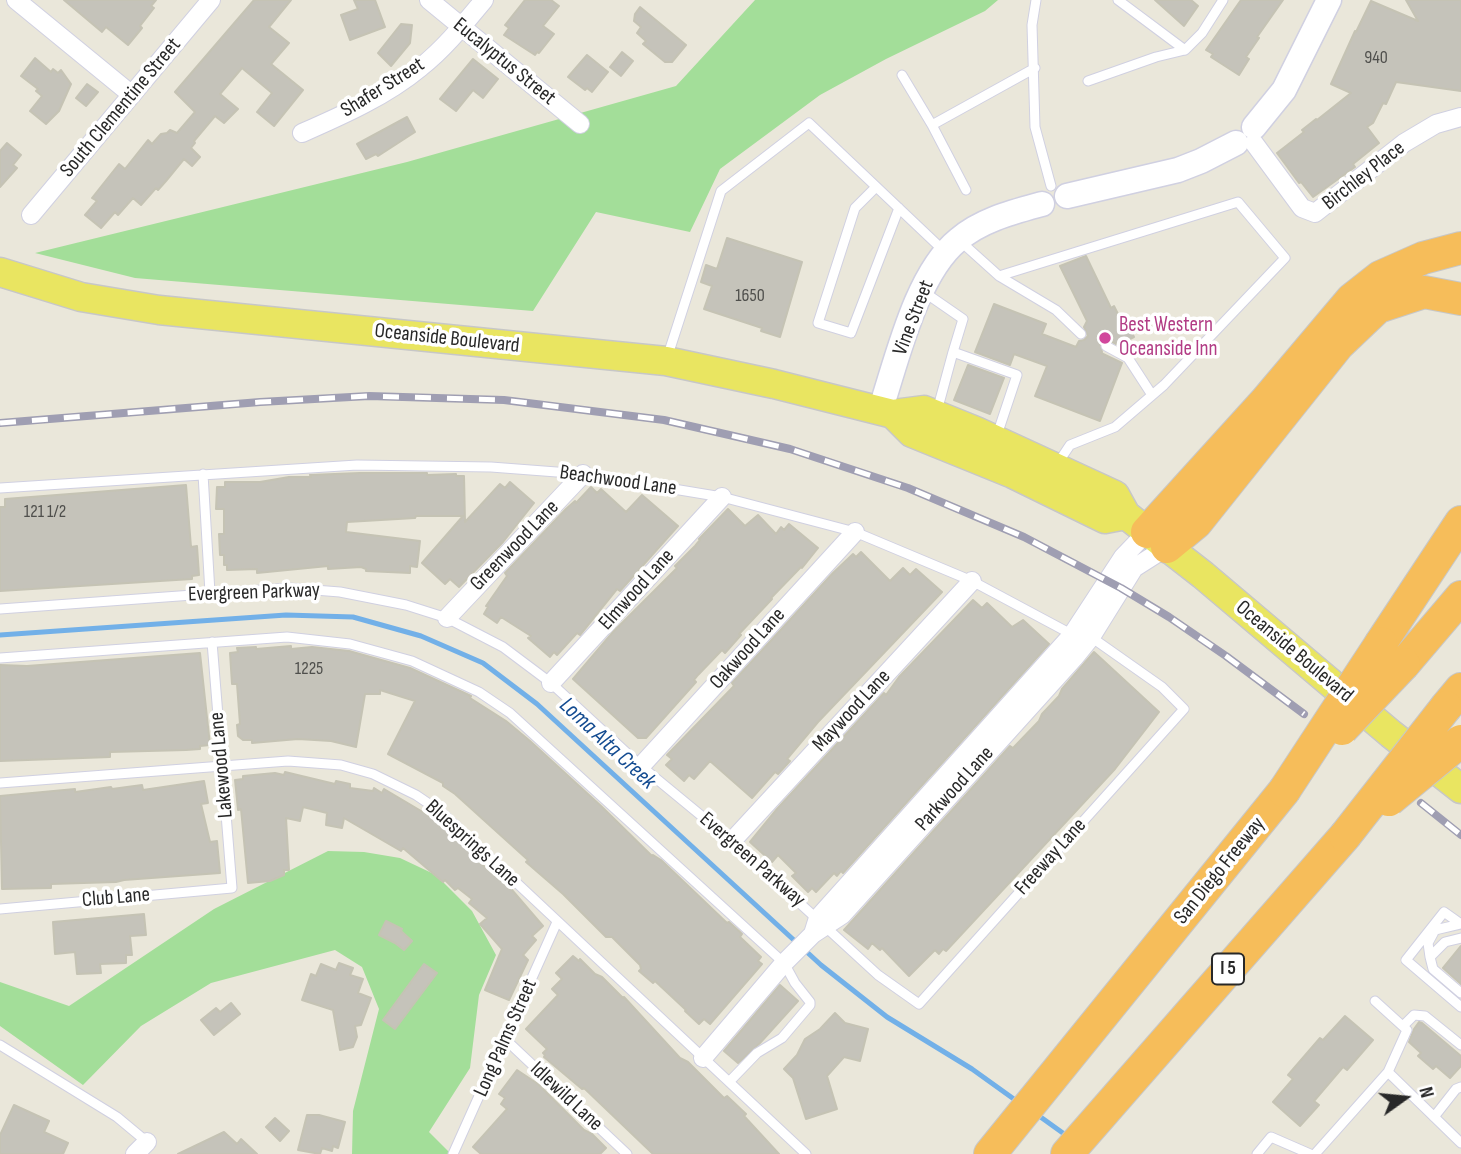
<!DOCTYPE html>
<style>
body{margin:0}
#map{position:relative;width:1461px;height:1154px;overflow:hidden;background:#eae7da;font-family:"Sofia Sans Condensed",sans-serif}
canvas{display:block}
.north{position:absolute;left:1370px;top:1063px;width:70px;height:70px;-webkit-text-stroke:5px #fff;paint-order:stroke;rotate:75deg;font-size:19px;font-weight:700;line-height:28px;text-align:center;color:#282828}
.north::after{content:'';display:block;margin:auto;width:24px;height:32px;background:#282828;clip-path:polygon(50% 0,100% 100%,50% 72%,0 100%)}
</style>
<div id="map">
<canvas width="1461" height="1154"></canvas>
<div class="north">N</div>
</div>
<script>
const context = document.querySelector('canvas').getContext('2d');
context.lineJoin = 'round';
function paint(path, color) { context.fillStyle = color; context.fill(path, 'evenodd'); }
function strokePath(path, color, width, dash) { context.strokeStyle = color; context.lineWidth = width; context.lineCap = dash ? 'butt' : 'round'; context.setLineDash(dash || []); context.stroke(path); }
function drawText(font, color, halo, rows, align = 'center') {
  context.font = font + ' "Sofia Sans Condensed",sans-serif'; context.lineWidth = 7; context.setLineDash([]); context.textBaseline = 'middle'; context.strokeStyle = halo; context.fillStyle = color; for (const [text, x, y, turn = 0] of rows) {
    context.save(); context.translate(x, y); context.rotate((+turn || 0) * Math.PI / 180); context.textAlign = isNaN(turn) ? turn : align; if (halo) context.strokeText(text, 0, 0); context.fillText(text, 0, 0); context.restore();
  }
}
paint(new Path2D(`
 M755 0H998L985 11 886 59 820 95 720 169 690 232 596 212 533 311 135 278 35 253 407 162 676 86Z
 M328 851 364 852 400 858 436 875 472 911 496 955 479 995 470 1068 429 1132 451 1154H352L353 1111 379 1009 362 967 335 950 211 983 141 1026 83 1085 0 1026V982L69 1006 214 909Z`), '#a3de99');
strokePath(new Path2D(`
 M0 635 286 615 353 617 421 636 483 663 537 704 821 965 887 1017 972 1069 1018 1102
 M1035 1113 1067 1136`), '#72b0e8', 5);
const building = new Path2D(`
 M64 0H156L151 6 154 8 140 26 142 28 128 45 106 27 102 32Z
 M254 0H291L269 27 289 43 271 64 303 90 274 126 257 112 272 93 242 68 220 94 238 109 224 123 215 116 194 141 195 143 191 148 200 157 192 166 184 159 166 181 158 190 156 188 141 205 133 198 118 215 115 212 101 228 85 215 97 201 92 198 119 164 125 169 148 140 152 144 161 134 167 133 170 130 177 133 195 112 175 92Z
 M354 0H375L385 27 350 40 341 15 358 9Z
 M525 0H551L559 6 543 26 554 34 539 53 537 52 535 55 504 35 509 28 505 25Z
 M1155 0H1191L1198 6 1184 26Z
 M1241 0H1283L1257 37 1259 38 1246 57 1249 59 1239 75 1211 57 1213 54 1206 50Z
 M1406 0H1461V91L1396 82 1386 104 1383 103 1373 123 1367 127 1379 143 1353 164 1355 167 1313 197 1301 182 1299 183 1277 153 1304 132 1302 130 1316 119 1317 120 1351 93 1331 84 1355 31 1356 32 1371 1 1418 21Z
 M640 7 686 45 672 62H665L643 44 646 41 637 33 641 27 634 21 635 14Z
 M401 24 412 25 410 43 391 66 378 53Z
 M622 52 633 61 621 76 610 67Z
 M587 55 608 72 592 92 587 88 585 90 568 77Z
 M35 58 51 72 53 69 58 73 61 70 71 84 59 111 46 124 30 111 42 96 36 91 38 89 21 76Z
 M473 59 498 79 483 98 473 90 456 111 440 99Z
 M87 84 98 92 86 106 76 98Z
 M407 117 415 132 378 156 376 154 366 159 357 144Z
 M7 143 21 155 13 165 17 168 0 187V151Z
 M727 238 802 262 780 337 761 331 762 328 704 309 712 286 701 282 706 265 717 269Z
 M1086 256 1111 308 1114 306 1120 318 1124 317 1134 337 1118 345 1107 339 1100 343 1102 352 1101 353 1122 363 1100 421 1035 396 1047 366 1014 354 1010 365 975 352 994 304 1046 324 1042 334 1076 347 1079 341 1084 340 1088 336 1084 327 1087 321 1060 266Z
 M968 365 1004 378 990 414 954 400Z
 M360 473H427V475L456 474V476H464L465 522 500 484 505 488 510 482 534 503 503 542 459 587 450 579 445 584 422 563 463 516H416L415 518 347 522 346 532 420 541 417 567 410 566V573L366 571V569L361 567 328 569V566L257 573V569L227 570V565H224V555H220L219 534H224V509H216L217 487H225V482H260L289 477H311L310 475Z
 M186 485 191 547 197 546 199 575 192 576V579L0 591V507H5V499Z
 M591 487 597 493 601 489 626 512 642 495 678 526 620 591 617 589 580 635 577 633 557 655 554 652 550 657 528 638 531 636 501 617 497 623 484 614 488 607 486 606 507 576 505 573 566 509 575 501 576 503Z
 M728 509 745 526 758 515 776 534 781 527 784 530 789 524 818 548 802 568 801 567 771 598 772 599 739 634 741 635 725 653 722 650 698 675 694 680 696 682 646 738H638L573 679 613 632 677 568 675 566 695 546 700 540 699 539Z
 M861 552 890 581 903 568 910 575 916 569 942 592 818 722 787 759 790 761 778 774 775 772 752 798 710 761 694 779 689 775 684 781 666 765 672 759 667 755 734 686 732 683 833 573 853 554 856 557Z
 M973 600 982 608 987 603 1012 627 1023 620 1049 644 843 873 841 871 837 876 834 873 816 892 812 888 808 892 792 876 796 873 778 855 772 862 750 842 777 809 884 693 886 695 899 677Z
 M291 646V649L312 647 349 651 410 668 471 696 470 698 506 721 530 741 601 806 652 856 653 855 661 860 727 923 729 922 740 932 742 934 740 937 761 957 758 961 762 964 710 1024 704 1019 699 1024 685 1011 686 1010 655 981 653 983 639 971 641 969 640 965 612 937H606L563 894 526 862 528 860 455 794 443 786V783L388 754 415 701 380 690V694H365L356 747 331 741 298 739 252 743V740H243L238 736 237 725 240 724 237 684H232L230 653 238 652 237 648 256 647V649Z
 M1094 652 1159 712 1115 769 946 951 943 949 939 954 935 950 909 976 882 948 880 950 872 943 868 949 844 930 1010 746 1013 748 1039 721 1042 714 1059 696 1062 689Z
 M200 653 210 745 200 746V749L186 750 110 752V757L0 761V665L27 666Z
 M285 772 335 784 336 781 350 784V788L373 791 374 788 382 793 384 789 438 821 479 859 478 861 512 890 543 926 532 936 536 940 523 955 528 960 509 1000 485 990 502 949 480 924 487 918 469 903 472 899 458 888 455 890 445 880 443 882 403 848 401 851 344 818 342 828 326 825 327 813 303 807 300 821 286 818 289 870H284V875L270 881 248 883 241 809 238 810 235 780 243 779V776L275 773 284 775Z
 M204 781 208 803 201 804 210 842 217 841 220 873 124 880 116 882 51 884V888L2 889 0 796 75 789V792L111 787 112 789 142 785 143 790Z
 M144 914 146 935 130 936 132 955H126V963L100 964 101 973 77 974 75 952 55 954 53 922Z
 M386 921 402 929 401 931 412 941 404 950 395 943 379 935Z
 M1461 946V984L1443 968Z
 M573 956 579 961 580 959 595 974 602 977 623 998 624 997 680 1058 688 1062 724 1098 727 1096 746 1114 744 1116 779 1154H653L584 1088 582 1089 544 1057 545 1055 543 1053 547 1049 526 1029 558 995 552 989 562 979 556 973Z
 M339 963 353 968 350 975 363 979 358 993 371 998 361 1025 355 1026 357 1037 353 1047 340 1050 333 1010 302 1000 311 974 316 976 321 964 336 970Z
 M424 964 437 973 395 1029 383 1020Z
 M780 985 798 1001 760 1043 738 1063 724 1051Z
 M231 1003 240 1014 214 1035 201 1020 216 1008 220 1012Z
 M835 1013 845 1023 868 1029 860 1061 844 1057 827 1076 837 1109 806 1119 793 1078 784 1069 797 1055 805 1039 820 1029Z
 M1345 1016 1373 1040 1347 1070 1343 1067 1314 1101 1319 1105 1300 1126 1273 1102 1293 1079 1288 1075 1320 1038 1323 1040Z
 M1419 1022 1422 1023 1461 1056V1066L1450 1078 1436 1066 1433 1069 1418 1056 1421 1053 1409 1042 1414 1029Z
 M517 1070 538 1084 584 1130 592 1134 606 1148 600 1154H481L473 1147 507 1109 501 1104 505 1098 499 1094Z
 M14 1105 49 1121 44 1132 68 1143 63 1154H0V1135Z
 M307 1115H319L345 1122 338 1148 333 1146 332 1151 322 1148 320 1154 298 1150Z
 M275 1118 289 1131 280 1141 266 1127Z
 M224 1132 237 1144 241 1139 257 1154H178Z`);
paint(building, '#c5c3ba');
strokePath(building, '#c5c3b4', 2);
const lane = new Path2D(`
 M1036 0 1032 25 1035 127 1051 186
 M1118 0 1185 50 1202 33 1223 0
 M902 75 932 125
 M1088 81 1156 57 1185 50
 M876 187 855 208 818 323 851 333 899 208
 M966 190 932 125 1035 68
 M959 240 999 276 1056 310 1081 334
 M999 276 1238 202 1285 258 1164 385 1115 427 1070 445 1058 463
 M924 292 963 319 953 352
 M1106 346 1128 358 1152 395
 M667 358 721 191 809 123 944 251
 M937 411 953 352 1017 375 997 435
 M203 474 210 593
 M0 488 357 465 491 467 583 474 722 497 855 532 972 581 1073 635
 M0 609 289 588 340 592 406 605 447 618 503 647 551 683 641 766 732 841 878 975 919 1004 1184 709 1162 687 1091 637
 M0 658 287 637 350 644 412 661 479 692 510 713 784 963 795 983 810 1002V1005L782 1038 757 1053 729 1082
 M0 783 288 761 341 765 373 774 416 795 441 812 806 1154
 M0 909 232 888 212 642
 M1461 924 1444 912 1406 960 1461 1007
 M1461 938 1445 942 1430 957 1433 969 1461 993
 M1430 957 1428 943 1435 930 1461 924
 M1375 1001 1407 1030 1388 1072
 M1403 1026 1414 1015 1425 1016 1461 1045
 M506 1040 627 1154
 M0 1045 117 1117 147 1142
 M1434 1117 1456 1089 1461 1087
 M453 1154 557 922
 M1257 1154 1271 1137 1310 1154
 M1315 1154 1388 1072 1461 1143`);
const street = new Path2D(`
 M16 0 132 95
 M429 0 580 124
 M302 133C343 115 386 96 421 67 445 48 464 24 484 0
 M1254 143 1302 208 1315 213 1404 143 1436 124 1461 117
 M31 215 211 0
 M1147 532 1123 557 1072 635 818 918 813 934 842 915 1074 658 1091 637 1134 568 1167 547
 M447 618 583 474
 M551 683 722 497
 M641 766 855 532
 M732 841 972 581
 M703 1058 784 963 813 934
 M135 1154 147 1142`);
const secondary = new Path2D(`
 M1254 127 1284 90 1329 0
 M1067 196 1178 170 1201 161 1236 143
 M880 411C897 360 916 274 958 240 981 220 1013 212 1042 204`);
const primary = new Path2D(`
 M0 272 81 297 159 310 666 361 774 384 893 414 924 410 976 431 1115 495 1126 515 1203 575 1391 734 1461 789
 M893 414 912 433 1013 474 1105 519 1126 515`);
const highway = new Path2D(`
 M1147 532 1265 402 1352 299 1380 277 1423 258 1461 248
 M1167 547 1196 523 1338 345 1378 307 1424 292 1461 299
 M1381 643 1461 522
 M1404 664 1461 597
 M1446 707 1461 689
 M990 1154 1284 791
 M1067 1154 1345 836`);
strokePath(lane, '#d0d0e1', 11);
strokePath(street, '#d0d0e1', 20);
strokePath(secondary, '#d0d0e1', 27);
strokePath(primary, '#c7c7c7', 31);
strokePath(highway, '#c7c7c7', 34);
strokePath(lane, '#fff', 9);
strokePath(street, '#fff', 18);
strokePath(secondary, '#fff', 24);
strokePath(primary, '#e9e561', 28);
strokePath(highway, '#f6bd5a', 32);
const rail = new Path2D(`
 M0 423 260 402 369 396 504 400 664 420 790 449 908 488 1024 537 1121 588 1169 617 1226 656 1304 714
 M1421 803 1461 835`);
strokePath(rail, '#9f9eb2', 8);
strokePath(rail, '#fff', 5, [16]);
const highwayBridge = new Path2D(`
 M1342 729 1404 664
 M1284 791 1381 643
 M1389 800 1461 741
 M1345 836 1446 707`);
strokePath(highwayBridge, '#c7c7c7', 34, []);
strokePath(highwayBridge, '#f6bd5a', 32);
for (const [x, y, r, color] of [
 [1105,338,7,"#d1479c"]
]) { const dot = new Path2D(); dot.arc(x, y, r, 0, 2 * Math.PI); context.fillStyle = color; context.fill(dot); strokePath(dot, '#fff', 2.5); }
drawText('18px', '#4f4f4c', null, [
 ["940",1376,58],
 ["1650",750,296],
 ["121 1/2",45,512],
 ["1225",309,669]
]);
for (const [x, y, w] of [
 [1228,969,32]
]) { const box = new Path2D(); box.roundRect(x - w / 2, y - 15.5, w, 31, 5); context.fillStyle = '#fff'; context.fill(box); strokePath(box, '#282828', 2); }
drawText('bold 19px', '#282828', null, [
 ["I 5",1228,969]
]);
drawText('21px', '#282828', '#fff', [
 ["Eucalyptus Street",504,62,39],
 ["Shafer Street",383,88,-32],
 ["South Clementine Street",121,108,-50],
 ["Birchley Place",1364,176,-38],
 ["Vine Street",914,318,-69],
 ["Oceanside Boulevard",447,339,6],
 ["Beachwood Lane",618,481,8],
 ["Greenwood Lane",515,546,-46],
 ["Elmwood Lane",637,590,-48],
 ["Evergreen Parkway",254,593,-2],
 ["Oakwood Lane",748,649,-48],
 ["Oceanside Boulevard",1294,652,40],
 ["Maywood Lane",852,711,-47],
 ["Lakewood Lane",222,765,-95],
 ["Parkwood Lane",955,789,-48],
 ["Bluesprings Lane",472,844,42],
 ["Freeway Lane",1051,857,-48],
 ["Evergreen Parkway",752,860,41],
 ["San Diego Freeway",1220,871,-51],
 ["Club Lane",116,898,-5],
 ["Long Palms Street",506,1038,-66],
 ["Idlewild Lane",566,1097,43]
]);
drawText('21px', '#b23c85', '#fff', [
 ["Best Western",1119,326],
 ["Oceanside Inn",1119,350]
], 'left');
drawText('italic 23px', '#144c91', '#fff', [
 ["Loma Alta Creek",607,744,43]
]);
</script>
